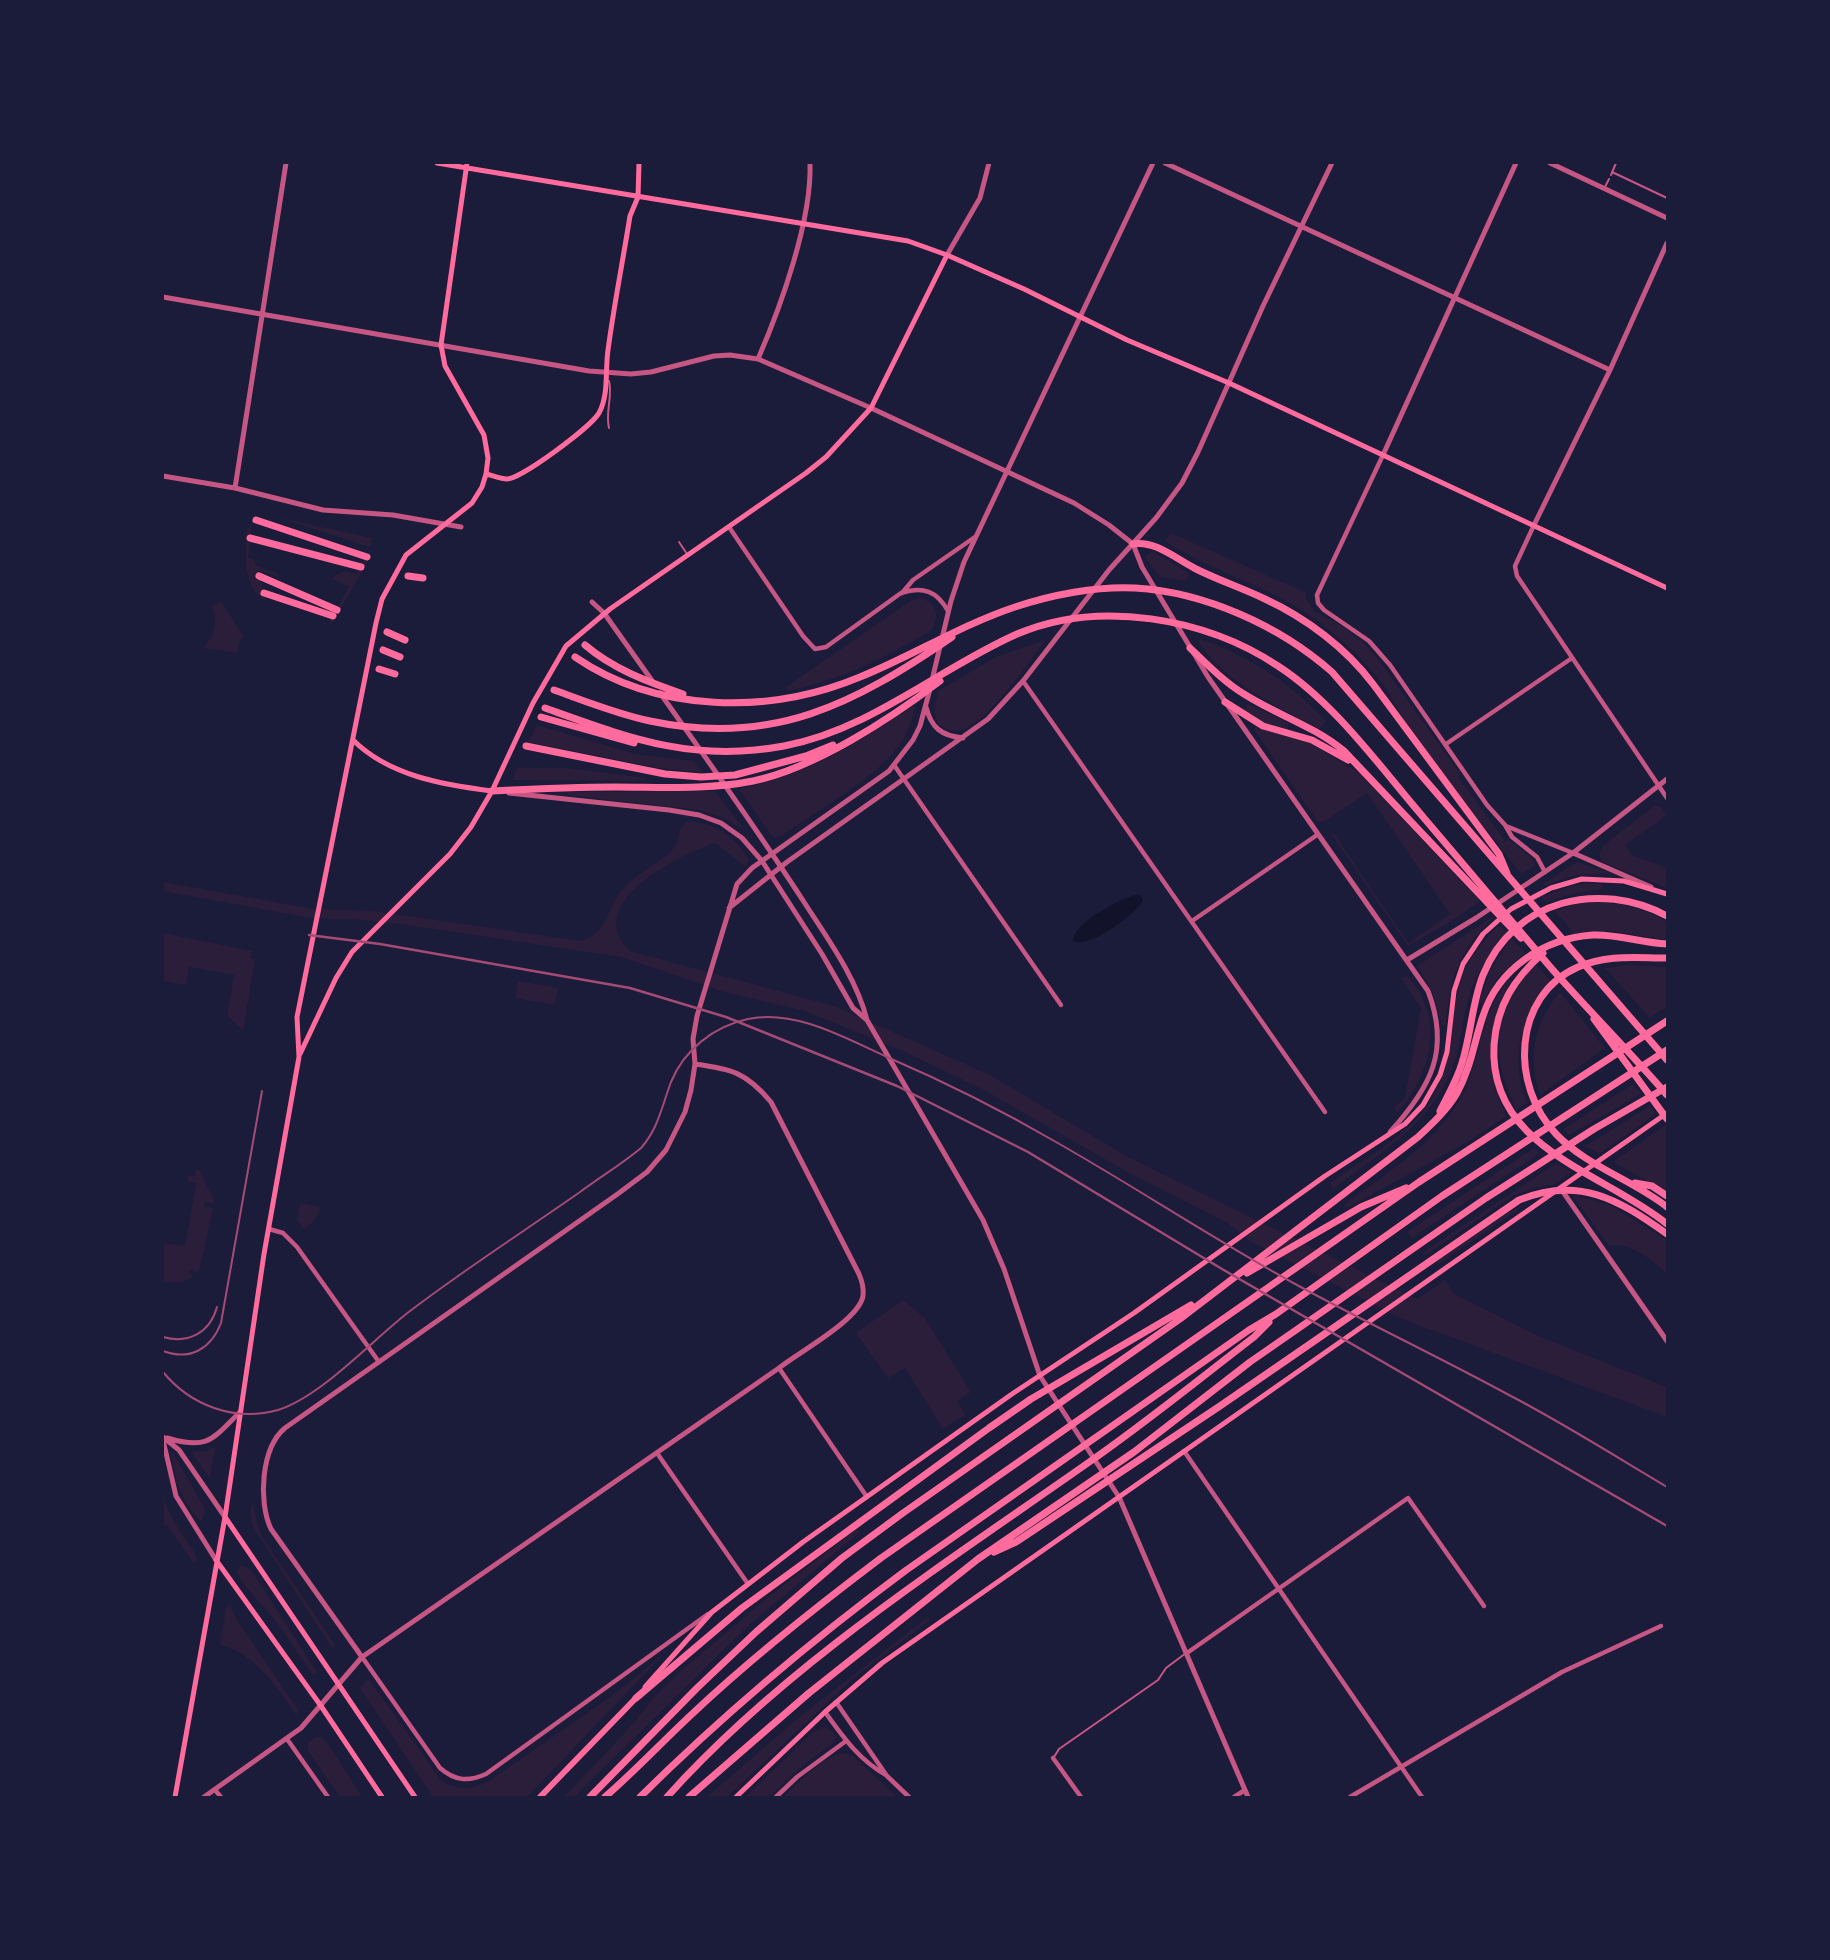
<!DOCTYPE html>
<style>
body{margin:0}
#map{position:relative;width:1830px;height:1960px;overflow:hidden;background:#1b1b3a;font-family:Ubuntu,sans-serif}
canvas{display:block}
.frame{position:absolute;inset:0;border:164px solid #1b1b3a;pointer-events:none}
</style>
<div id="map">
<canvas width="1830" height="1960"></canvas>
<div class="frame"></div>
</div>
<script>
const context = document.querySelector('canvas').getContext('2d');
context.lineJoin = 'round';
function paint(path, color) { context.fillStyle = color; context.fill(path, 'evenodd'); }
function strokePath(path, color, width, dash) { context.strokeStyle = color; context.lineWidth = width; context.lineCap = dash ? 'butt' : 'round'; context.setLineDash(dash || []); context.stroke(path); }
paint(new Path2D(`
 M276 517 372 538 370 547Z
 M252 523 248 558 255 560 256 566 277 573 280 578 258 570 266 601C244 589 243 556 248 534L245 533Z
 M1171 533 1307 593 1306 599 1315 612 1342 626 1364 643 1381 663 1461 775 1458 777 1506 842 1508 839 1533 859 1535 865 1522 874 1510 860C1478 818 1444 777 1413 733 1402 719 1395 702 1385 687 1365 659 1336 634 1308 614 1263 584 1210 571 1165 541Z
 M370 550V557L332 624 329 623 349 587 331 578 344 571 357 574Z
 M1152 551 1189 573 1187 581 1160 577 1145 557Z
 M920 598C937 602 940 615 932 630 886 658 841 680 787 691L786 687 912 600Z
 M221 601 244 637 238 644V653L203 648C215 635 218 623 212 606Z
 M1200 639C1250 656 1291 683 1326 721L1319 729C1275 704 1229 686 1199 643Z
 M1045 640C1029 663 985 727 958 731 950 732 944 728 938 724L934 712 938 691 998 656Z
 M1248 704 1289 723 1287 729 1264 723 1244 710Z
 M915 705C913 718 909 730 902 741 883 774 814 813 781 836L775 838 771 835 739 789C812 773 854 745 915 705Z
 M537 725 635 754 694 761 703 773 660 768 528 742Z
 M1255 727 1312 744 1359 773 1480 901 1452 921 1408 946 1331 834 1333 832 1408 943 1450 914 1367 793 1325 821 1318 822 1253 728Z
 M517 768H568L646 778 645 781 512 780Z
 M715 791 745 831 724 818 699 810 568 795V792Z
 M1655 805 1662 808 1667 815 1625 845 1632 855 1667 868V888L1602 862 1599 855 1603 846Z
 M688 821C717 824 734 835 749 860L746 867 715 843C679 855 581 903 630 951L834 1006 990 1075 1128 1157 1417 1299 1445 1280 1454 1294 1543 1338 1667 1387V1417L1402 1319 1250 1241 1226 1222 1129 1173 984 1090 905 1052 805 1011 724 992 621 957 401 924 362 920 311 918 163 891V882L313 909 373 911 581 941C609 931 605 912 621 891 635 874 657 865 673 849 681 840 675 831 688 821Z
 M1577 862 1609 873 1575 875 1544 886 1543 884Z
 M1588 883 1603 884V889L1572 894 1546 902 1541 897 1571 886Z
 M1589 902C1618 902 1643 907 1667 922V940L1610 931 1574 933 1554 911 1575 904Z
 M1492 917 1494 918C1459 949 1449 980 1446 1025L1442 1026 1433 993 1417 966Z
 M1499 925 1506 932C1491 953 1476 972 1469 997 1461 1024 1461 1053 1448 1079 1424 1128 1375 1157 1333 1189L1330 1183C1364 1158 1411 1135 1433 1097 1455 1059 1448 1017 1462 977 1470 956 1484 940 1499 925Z
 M163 933 252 951 251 959H255L243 1031 227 1015 234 975 189 967 186 985 163 981Z
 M1511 938 1525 953 1498 977 1483 1004 1479 1003 1490 971Z
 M1535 964 1552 982C1520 1021 1509 1055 1527 1103L1516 1110C1490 1056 1491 1009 1535 964Z
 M1628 965 1667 967V1006L1650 1018 1605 968Z
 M1407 976C1446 1016 1432 1075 1397 1113L1394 1107 1405 1098 1421 1008 1401 978Z
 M1509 979 1511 981C1487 1024 1482 1072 1507 1116L1464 1144 1347 1208 1344 1205C1390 1170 1446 1138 1468 1082 1483 1045 1482 1011 1509 979Z
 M518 981 558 988 555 1005 515 998Z
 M1560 992 1605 1048 1540 1095C1527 1057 1534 1022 1560 992Z
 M1633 1084 1641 1094 1569 1135 1563 1129Z
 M1650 1106 1656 1114 1599 1154 1585 1146Z
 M1665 1125 1667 1129V1192L1613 1162Z
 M1534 1148 1540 1153 1418 1234 1412 1239 1407 1232Z
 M1556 1163 1572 1172 1555 1184 1535 1188 1513 1196 1426 1255 1422 1253Z
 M196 1170 200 1171 214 1199 213 1204 204 1202V1207L213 1208 200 1268 197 1273 190 1269 189 1273 194 1277 182 1282H163V1243L185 1246 196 1183 187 1181 188 1175 195 1176Z
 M1572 1195 1610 1205 1667 1240V1273C1652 1261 1629 1240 1609 1246Z
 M1531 1201 1437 1265V1261L1509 1212Z
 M300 1203 321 1207 314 1221 304 1230 297 1220Z
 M903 1300 925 1318 971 1392 957 1401 965 1415 943 1429 905 1368 888 1378 857 1335V1332Z
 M215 1446 210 1479 191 1452 206 1451Z
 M172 1451 205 1509 202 1521C185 1513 170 1467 172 1451Z
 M163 1498 174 1522 196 1555V1562H193L166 1524 163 1527Z
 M252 1501 260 1533 336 1646 332 1648 253 1527 250 1514Z
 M857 1529 860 1532 748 1626 574 1797H564L632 1725 655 1696 684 1668 777 1590Z
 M240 1565 249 1568 255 1576 317 1672 313 1675C299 1656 287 1635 271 1616 259 1601 246 1590 237 1573Z
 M230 1605 237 1620 299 1711 296 1715C280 1690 251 1650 220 1645L226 1608Z
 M928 1617 930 1620 854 1678 727 1797H707L798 1718Z
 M664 1654 527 1797H433L360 1688 368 1678 441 1780C459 1792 474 1790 492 1779L613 1695Z
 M823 1727C830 1729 834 1731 836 1738L832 1744 805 1764 769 1797H745L812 1733Z
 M316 1737H322L327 1742 362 1797H340L308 1751V1743Z
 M843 1753 853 1756 897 1797H783C798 1784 824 1755 843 1753Z`), '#2a1e3b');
paint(new Path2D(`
 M1135 895H1140L1143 900C1135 915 1089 949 1073 941 1074 922 1118 900 1135 895Z`), '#12122b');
strokePath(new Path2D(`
 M1612 172 1667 198
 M1611 175 1616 163
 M1605 187 1609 179
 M609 381C613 396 605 412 609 428
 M679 542 687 554
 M1054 1757 1059 1749 1158 1680 1166 1668 1186 1653`), '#c65784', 2);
strokePath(new Path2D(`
 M1383 455 1317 595 1318 603 1324 610 1369 641 1390 665 1487 805 1505 825 1512 837 1537 857 1545 872
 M1534 525 1515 566 1517 576 1667 798
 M729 527 803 636 815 649 826 647 901 593C923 586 937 591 948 611
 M902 593 913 580 975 537
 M1023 681 1325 1112
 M1446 744 1572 658
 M894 765 1061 1005
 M1506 826 1573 853
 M1192 921 1317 835
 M269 1229 283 1233 297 1247 379 1362
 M779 1368 867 1497
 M1184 1451 1422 1797
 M657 1453 748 1584
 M1187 1653 1408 1498 1484 1606
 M362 1657 440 1768C455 1781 468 1782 486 1774L708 1614
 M836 1702 887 1776 909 1797
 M825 1712C843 1737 859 1760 886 1775
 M287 1739 328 1797
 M1053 1758 1081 1797
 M215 1790 221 1797
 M776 1797 797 1777 846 1741
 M1234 1797 1245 1790
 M1350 1797 1562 1672 1661 1626`), '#c65784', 4.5);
strokePath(new Path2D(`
 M1165 163 1610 370
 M1550 163 1667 218
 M947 255 980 198 989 163
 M163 297 589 371 631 374 651 372 714 356 730 355 758 359 871 408 1074 503 1109 525 1133 544
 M758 359C781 306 812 220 810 163
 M1383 455 1516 163
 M163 476 235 488 323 510 393 515 461 527
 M235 488 286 163
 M1534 525 1610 370 1667 243
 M1133 544 1142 567 1208 677 1428 991C1451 1051 1430 1088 1390 1132
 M592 602 604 613 653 682
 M932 680 951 601 964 562 1153 163
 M660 693C709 762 758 831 804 902 827 938 856 977 867 1020L983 1220 1004 1269 1040 1376 1119 1497 1248 1797
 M926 707C931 727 941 736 963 738
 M509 793 669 810 699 815 721 823 742 838 762 861 822 954 853 1008 867 1020
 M1573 853 1651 887
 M729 908 787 862 988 719 1023 681 1109 570 1156 518 1182 483 1198 452 1263 306 1332 163
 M1407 960 1476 918 1573 853 1667 779
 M1561 1189 1667 1341
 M163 1437 179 1450 225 1517
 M167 1438C207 1450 212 1440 239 1413
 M163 1440 176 1496 216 1560
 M362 1657 271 1529C258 1502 261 1448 285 1428L619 1193 647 1172 666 1150 685 1112 691 1090 695 1064 693 1039 697 1016 737 884 752 868 889 771 913 740 920 726 930 689
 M204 1797 301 1728 362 1657 779 1368C799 1352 859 1320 863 1296 864 1288 862 1281 859 1274L771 1102C746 1072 731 1069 695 1064`), '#c65784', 5);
strokePath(new Path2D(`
 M437 163 908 241 947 255 1024 289 1127 340 1229 383 1667 588
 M486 474C492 475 500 479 507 479 521 479 591 427 599 413 609 395 605 370 608 350 614 305 623 260 630 216L638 197 639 163
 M353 740C389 776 444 785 492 791
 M300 1054 336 978 352 952 450 854 471 827 492 791 533 703 566 646 610 609 806 473 826 457 871 408 947 255
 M225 1517 415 1797
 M216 1560 321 1706 382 1797
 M645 1687 712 1612 803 1542 1012 1394 1134 1313 1325 1176 1405 1124 1423 1105 1440 1075 1447 1052 1454 991 1463 964 1483 934 1511 909 1551 888 1582 879 1624 881 1667 894
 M175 1797 225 1517 264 1254 299 1057 297 1017 376 623 382 599 406 555 472 503 482 487 486 474 488 458 484 435 445 366 441 345 467 163
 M736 1797 825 1712 882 1663 1667 1113`), '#ff6b9d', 5);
strokePath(new Path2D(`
 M540 1797 636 1698`), '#ff6b9d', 6);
strokePath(new Path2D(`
 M256 520 367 557
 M250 538 361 567
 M1133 544C1155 540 1176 559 1196 569 1218 580 1242 588 1265 599 1306 618 1346 648 1373 684L1499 854 1507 873
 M259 576 337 610
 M408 576 423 578
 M264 593 333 616
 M387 632 405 640
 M585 645C613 669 648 682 683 694
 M1190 648C1207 664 1224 682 1244 694 1277 715 1314 726 1344 751L1521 938
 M383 650 400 657
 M575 657C657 713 769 715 860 677 912 656 961 625 1015 607 1051 595 1096 586 1135 588 1205 592 1280 626 1332 672L1667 1060
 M379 669 395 674
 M554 690C585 701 617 714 650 721 773 747 854 704 952 637
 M1225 702 1263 726 1312 740 1348 760
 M545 708C629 738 692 763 784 746 870 730 938 669 1017 634 1099 599 1206 618 1278 666 1335 703 1380 767 1424 818 1467 868 1509 919 1552 969 1590 1012 1630 1052 1667 1095
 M541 717 634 743
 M526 746 665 774 701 777 735 775 806 756 833 745
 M492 791C533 789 574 787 615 787 661 787 708 790 753 781 815 768 890 719 940 681
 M1543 953C1514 979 1497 1005 1494 1045 1488 1148 1603 1172 1667 1224
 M1667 958C1636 958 1608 954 1578 967 1512 996 1510 1086 1556 1134 1586 1166 1633 1180 1667 1207
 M1594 1019 1667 1119
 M1440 1111C1448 1095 1457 1080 1462 1063 1471 1034 1472 1003 1483 975 1514 899 1600 880 1667 916
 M1635 1183 1652 1186 1667 1196
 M1247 1273 1361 1207 1406 1188
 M994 1552 1016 1542 1220 1406 1519 1200C1579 1176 1618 1199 1667 1234
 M636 1698 742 1608 989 1428 1031 1399 1191 1305
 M590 1797 697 1688 756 1632 842 1558 903 1513 1180 1319 1418 1137C1432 1124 1448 1109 1457 1093 1471 1068 1474 1042 1483 1016 1498 969 1544 938 1593 935 1618 934 1642 943 1667 944
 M605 1797C635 1771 662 1742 691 1715 750 1659 816 1607 881 1558L1419 1182 1667 1021
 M640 1797C723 1715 812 1640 905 1571L1249 1330 1276 1314 1442 1196 1667 1050
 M667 1797C782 1668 944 1564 1085 1465 1143 1425 1198 1380 1254 1337L1269 1322
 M689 1797 809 1693 978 1559 1134 1452 1250 1362 1486 1198 1594 1129 1667 1087`), '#ff6b9d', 7);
strokePath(new Path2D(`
 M163 1337C188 1344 210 1333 217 1307
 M163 1351C190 1361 211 1349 221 1323L262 1091
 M163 1372C191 1406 235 1422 278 1410 322 1396 372 1340 410 1311 465 1269 523 1232 580 1192 600 1177 622 1164 641 1148 658 1129 662 1106 671 1082 684 1050 714 1026 748 1019 795 1009 845 1038 887 1057 945 1082 1001 1110 1056 1142 1137 1188 1215 1240 1297 1285 1367 1323 1439 1357 1509 1395 1563 1423 1615 1456 1667 1487`), '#a44b75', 2);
strokePath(new Path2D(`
 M309 935 380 944 630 988 726 1017 897 1086 1028 1152 1222 1269 1667 1526`), '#a44b75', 2.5);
</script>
